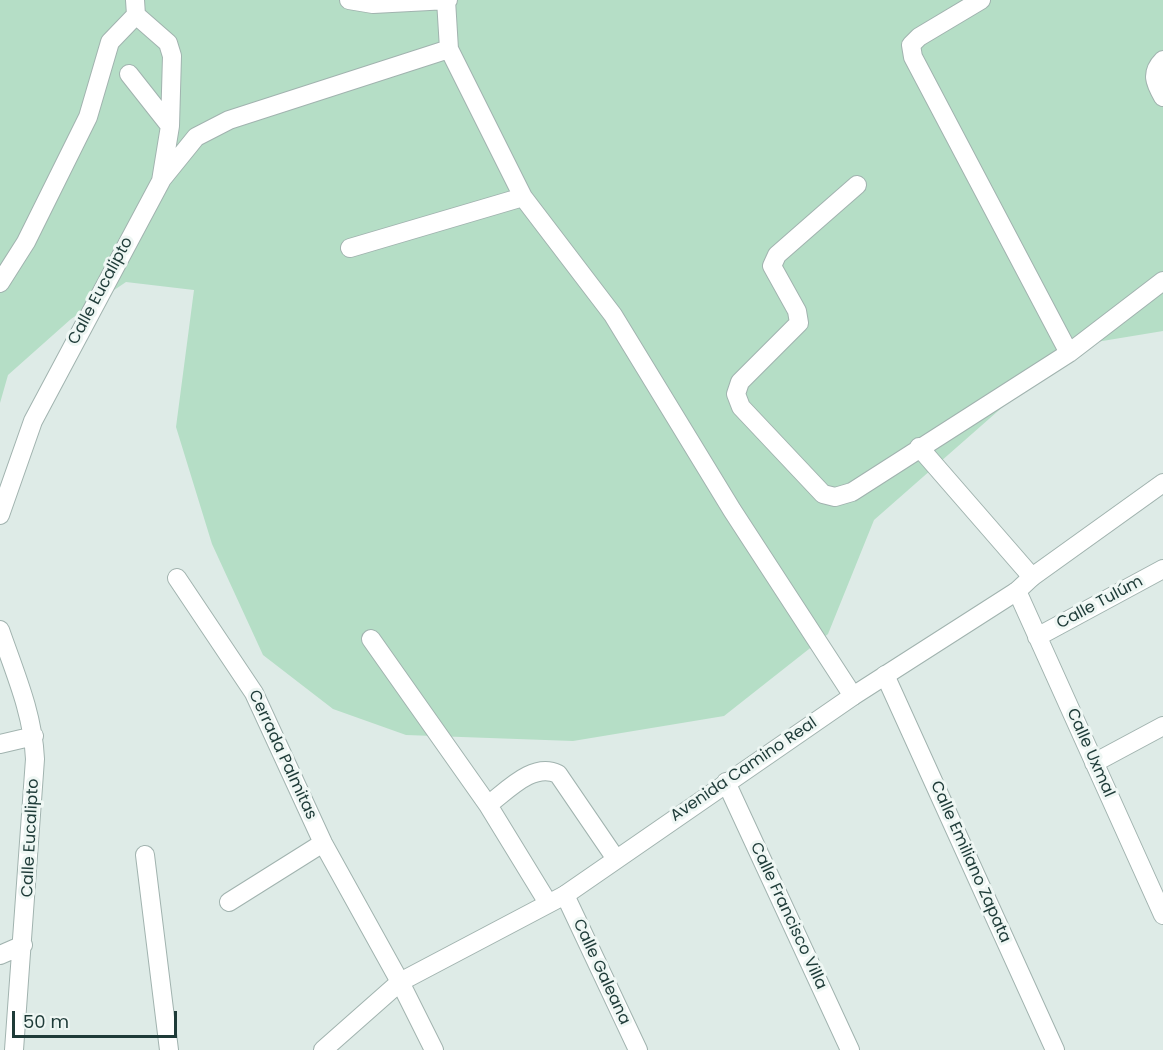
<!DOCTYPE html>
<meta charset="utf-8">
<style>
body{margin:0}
#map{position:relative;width:1163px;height:1050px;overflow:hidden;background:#deebe7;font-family:Poppins,sans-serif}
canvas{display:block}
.scale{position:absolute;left:12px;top:1011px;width:165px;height:27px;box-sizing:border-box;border:3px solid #1e3b38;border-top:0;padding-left:8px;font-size:18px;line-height:21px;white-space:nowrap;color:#1e3b38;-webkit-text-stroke:4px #eff7f4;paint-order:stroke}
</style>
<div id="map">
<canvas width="1163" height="1050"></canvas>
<div class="scale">50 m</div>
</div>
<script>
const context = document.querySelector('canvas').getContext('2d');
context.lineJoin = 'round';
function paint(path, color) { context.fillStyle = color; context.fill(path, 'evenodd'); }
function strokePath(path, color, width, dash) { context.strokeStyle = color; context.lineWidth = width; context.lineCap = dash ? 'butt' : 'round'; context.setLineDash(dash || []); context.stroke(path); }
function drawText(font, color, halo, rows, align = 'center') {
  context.font = font + ' Poppins,sans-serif'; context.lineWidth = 6; context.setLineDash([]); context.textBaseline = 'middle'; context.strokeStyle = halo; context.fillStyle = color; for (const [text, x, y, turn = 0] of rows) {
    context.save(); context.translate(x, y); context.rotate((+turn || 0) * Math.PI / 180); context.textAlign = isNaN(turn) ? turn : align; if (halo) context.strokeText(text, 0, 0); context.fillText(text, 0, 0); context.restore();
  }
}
paint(new Path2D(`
 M0 0H1163V331L1072 346 874 520 828 634 724 716 573 741 406 735 333 709 263 655 212 544 176 427 194 290 126 282 71 319 8 375 0 403Z`), '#b5dec6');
const minor = new Path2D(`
 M135 0 136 15 168 43 172 56 170 126
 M349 0 373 4 448 0
 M446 0 449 49 523 197 613 315 732 510 853 696
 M981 0 919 37 911 45 913 57 1069 353
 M1163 60C1150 73 1155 83 1163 97
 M162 179 196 137 229 120 449 49
 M857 185 777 255 772 266 797 311 799 323 740 382 736 394 741 407 823 494 835 497 852 492 1069 353 1163 281
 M350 248 523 197
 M0 283 26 242 88 117 110 42 136 15
 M919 447 1032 577
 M0 515 33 421 161 181 170 126 129 74
 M177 578 254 693 323 843 400 982 434 1050
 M1017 591 1163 915
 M0 630C15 673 33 714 35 759L14 1050
 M1037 637 1163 569
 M371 639 488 805
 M885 675 1055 1050
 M0 744 34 736
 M1094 763 1163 726
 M726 782 850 1050
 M145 855 169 1050
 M565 895 638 1050
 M229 902 323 843
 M548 903 488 805C508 790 533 762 558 774L616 859
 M0 955 23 945`);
const tertiary = new Path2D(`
 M323 1050 400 982 565 895 853 696 1017 591 1032 577 1163 483`);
strokePath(minor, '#a1b3af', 20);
strokePath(tertiary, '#a1b3af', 20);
strokePath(minor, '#fff', 18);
strokePath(tertiary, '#fff', 18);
drawText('16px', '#1e3b38', '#eff7f4', [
 ["Calle Eucalipto",101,291,-62],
 ["Calle Tulúm",1100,603,-28],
 ["Calle Uxmal",1090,753,66],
 ["Cerrada Palmitas",282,755,65],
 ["Avenida Camino Real",744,770,-34],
 ["Calle Eucalipto",31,838,-87],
 ["Calle Emiliano Zapata",970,862,66],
 ["Calle Francisco Villa",788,916,65],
 ["Calle Galeana",601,972,65]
]);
</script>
